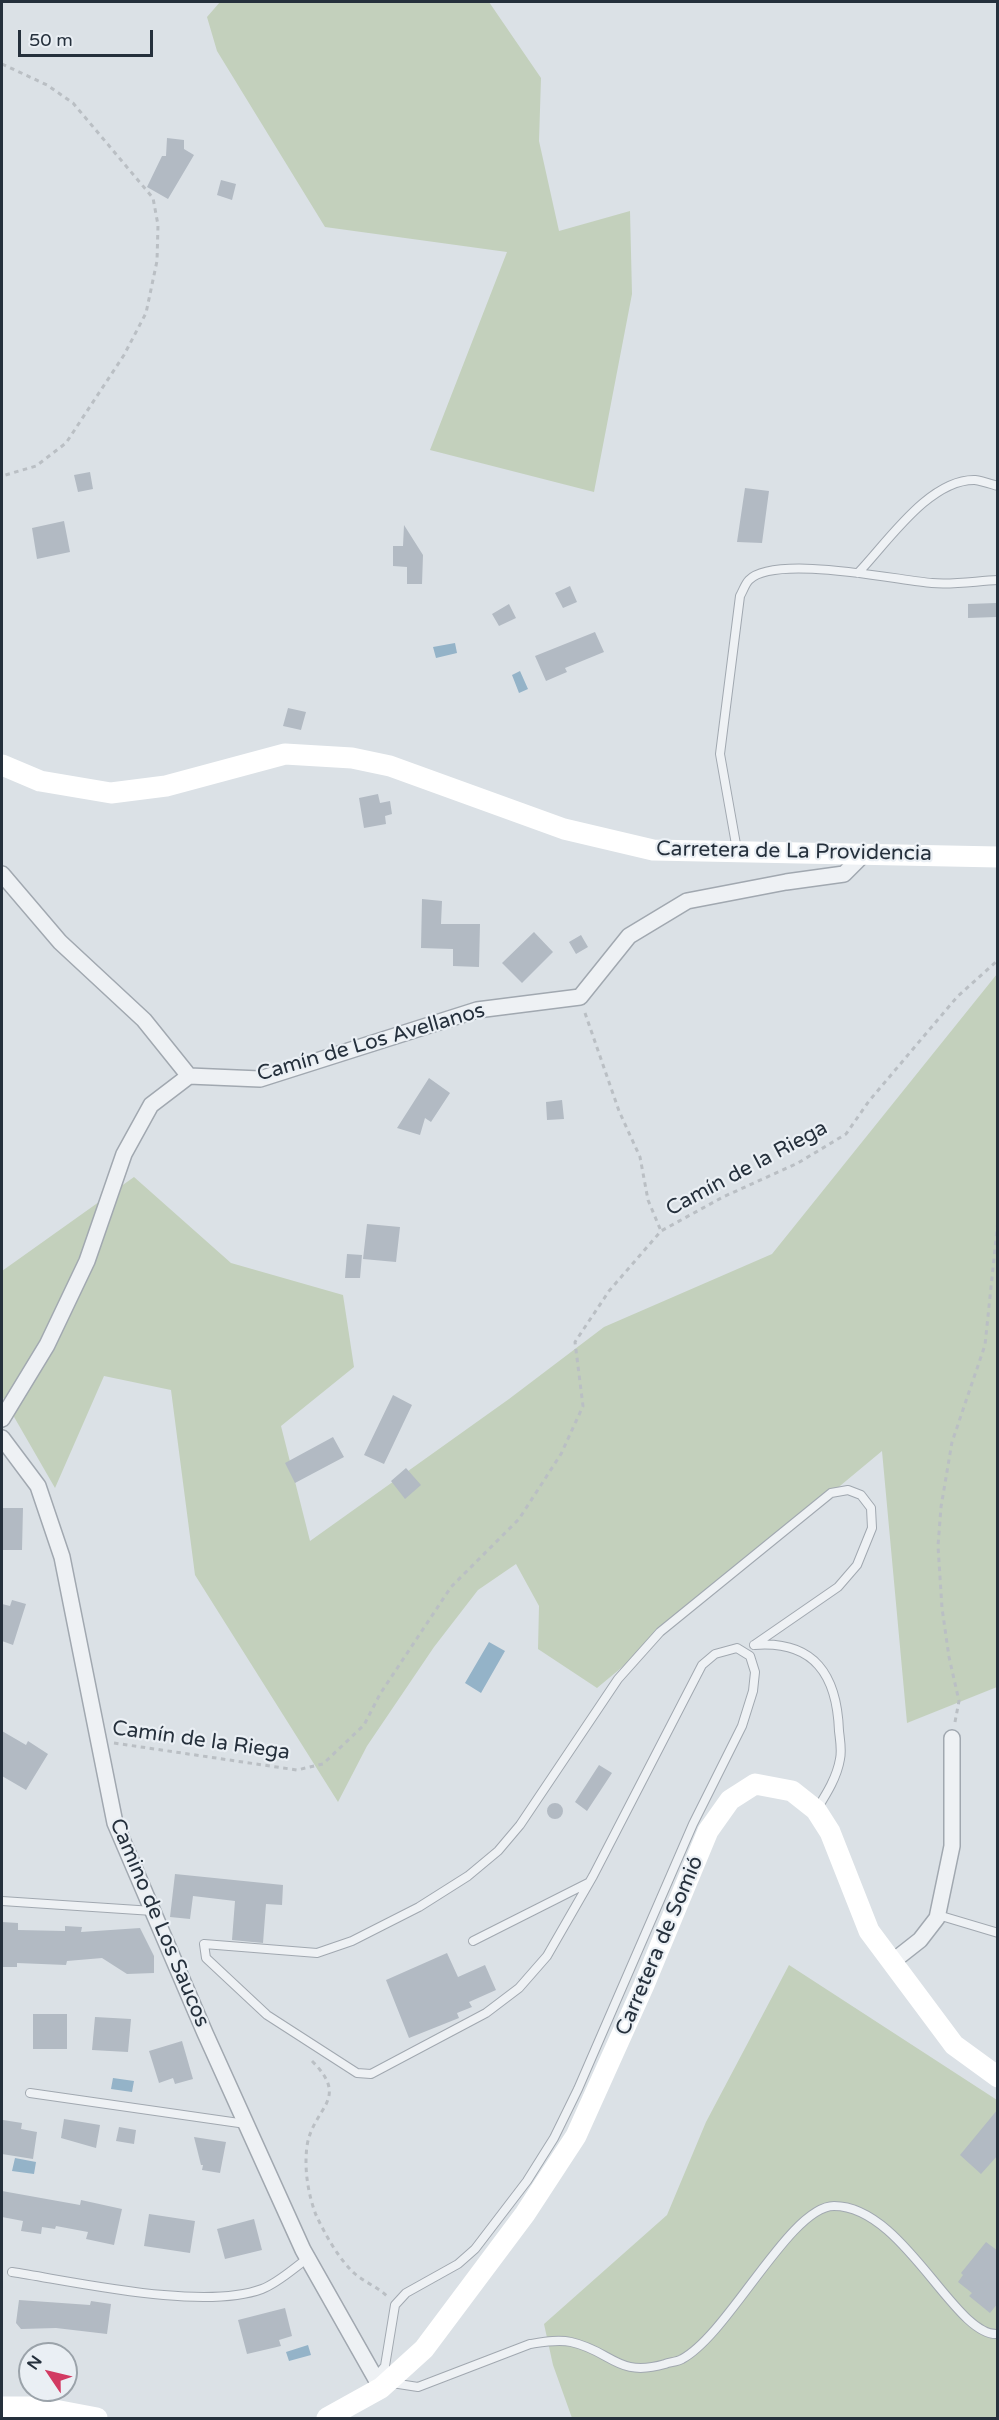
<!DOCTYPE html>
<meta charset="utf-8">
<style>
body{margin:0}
#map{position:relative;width:999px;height:2420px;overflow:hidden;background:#dbe1e6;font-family:"Varela Round",sans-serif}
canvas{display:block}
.frame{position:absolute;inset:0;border:3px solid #25303c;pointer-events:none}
.north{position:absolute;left:18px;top:2342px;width:60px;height:60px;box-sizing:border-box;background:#eaeff4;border:2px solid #9ba3aa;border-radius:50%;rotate:305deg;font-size:16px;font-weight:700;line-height:24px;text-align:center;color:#25303c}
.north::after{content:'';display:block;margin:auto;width:21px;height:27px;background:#d23a62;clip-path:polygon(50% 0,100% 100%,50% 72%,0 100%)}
.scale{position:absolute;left:18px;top:30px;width:135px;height:27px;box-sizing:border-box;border:3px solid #25303c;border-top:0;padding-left:8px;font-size:18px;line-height:21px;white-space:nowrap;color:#25303c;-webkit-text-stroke:4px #eaeff4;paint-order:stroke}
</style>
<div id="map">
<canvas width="999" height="2420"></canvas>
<div class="frame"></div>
<div class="north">N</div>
<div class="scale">50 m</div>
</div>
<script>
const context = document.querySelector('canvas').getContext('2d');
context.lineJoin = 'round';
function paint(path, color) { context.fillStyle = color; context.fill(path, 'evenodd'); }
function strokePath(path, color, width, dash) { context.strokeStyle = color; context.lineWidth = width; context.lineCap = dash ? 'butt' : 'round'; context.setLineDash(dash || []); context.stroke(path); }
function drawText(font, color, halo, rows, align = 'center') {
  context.font = font + ' "Varela Round",sans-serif'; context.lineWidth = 4.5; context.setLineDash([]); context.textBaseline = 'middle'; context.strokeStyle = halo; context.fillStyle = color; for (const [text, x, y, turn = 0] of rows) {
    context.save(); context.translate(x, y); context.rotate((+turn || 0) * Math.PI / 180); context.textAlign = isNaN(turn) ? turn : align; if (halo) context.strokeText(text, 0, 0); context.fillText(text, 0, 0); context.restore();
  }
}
paint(new Path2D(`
 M220 2H489L541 78 539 141 559 231 630 211 632 294 594 492 430 450 507 252 325 227 217 51 207 17Z
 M997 974V1687L907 1723 882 1451 597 1688 538 1649 539 1606 516 1564 478 1590 434 1647 367 1746 338 1802 195 1575 171 1390 104 1376 55 1488 2 1396V1271L134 1177 231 1263 343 1295 354 1367 281 1426 310 1541 509 1399 604 1327 772 1254Z
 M789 1965 997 2100V2418H572L553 2365 544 2324 667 2215 706 2122Z`), '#c3d0bc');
paint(new Path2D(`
 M455 643 457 653 436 658 433 647Z
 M520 671 528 689 519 693 512 675Z
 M489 1642 505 1651 481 1693 465 1683Z
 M113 2078 134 2081 132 2092 111 2089Z
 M15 2158 36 2162 34 2174 12 2171Z
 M308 2345 311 2355 289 2361 286 2352Z`), '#94b3c8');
paint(new Path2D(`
 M167 138 184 140V149L194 155 168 199 147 187 162 156H166Z
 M221 180 236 184 232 200 217 195Z
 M90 472 93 489 78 492 74 475Z
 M745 488 769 491 762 543 737 542Z
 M64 521 70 552 37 559 32 528Z
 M404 525 423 555 422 584H407V567L393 566V546H403Z
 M570 586 577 602 563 608 555 593Z
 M996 603V617L968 618V604Z
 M509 604 516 618 499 626 492 614Z
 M595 632 604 652 565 668 567 672 546 681 535 656Z
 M288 708 306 712 301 730 283 726Z
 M378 794 380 803 390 801 392 814 385 816 386 824 364 828 359 798Z
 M422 899 442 901 441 924H480L479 967 453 966V949L421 948Z
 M534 932 553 952 522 983 502 963Z
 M581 935 588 947 576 954 569 942Z
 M429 1078 450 1093 431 1122 425 1118 420 1135 397 1128Z
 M562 1100 564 1119 547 1120 546 1102Z
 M367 1224 400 1227 396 1262 363 1259Z
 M347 1254 362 1255 360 1278H345Z
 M393 1395 412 1405 384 1464 364 1455Z
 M333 1437 344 1457 295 1483 285 1463Z
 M406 1468 421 1485 405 1499 391 1481Z
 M2 1508H23L22 1550H2Z
 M12 1600 26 1604 13 1645 2 1641V1604L10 1606Z
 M2 1731 26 1745 28 1741 48 1754 26 1790 2 1776Z
 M599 1765 612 1773 587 1811 575 1802Z
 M547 1811a8 8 0 1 1 16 0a8 8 0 1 1-16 0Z
 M175 1874 283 1885 282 1905 266 1904 263 1943 232 1940 235 1901 193 1896 190 1919 170 1917Z
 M2 1922 18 1923V1930L65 1931V1926L82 1927 81 1932 140 1928 154 1956V1973L127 1974 102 1958 67 1961 66 1965 17 1963V1967H2Z
 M447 1953 458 1977 485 1965 496 1990 469 2002 472 2007 457 2013 459 2018 409 2038 386 1980Z
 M33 2014H67V2049H33Z
 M95 2017 131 2019 128 2052 92 2050Z
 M182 2041 193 2079 175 2084 173 2078 159 2083 149 2051Z
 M998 2109V2155L981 2174 960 2155Z
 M64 2119 100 2125 96 2148 61 2138Z
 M3 2120 22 2123 21 2129 37 2132 33 2159 2 2154Z
 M119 2127 136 2130 134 2144 116 2141Z
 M194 2137 226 2142 220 2173 202 2170 203 2165H201Z
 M2 2191 80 2205 81 2200 122 2209 114 2245 86 2239 88 2232 56 2226 55 2229 42 2227 41 2234 21 2231 23 2221 2 2217Z
 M149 2214 195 2221 190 2253 144 2246Z
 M254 2219 262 2250 225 2259 217 2229Z
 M986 2242 998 2251V2303L990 2313 969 2296 972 2293 958 2282 963 2275 961 2273Z
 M19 2300 90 2305 91 2301 111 2304 107 2334 56 2328 21 2329 16 2323Z
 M285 2308 292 2336 279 2340 281 2346 247 2354 238 2320Z`), '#b2bac3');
const lane = new Path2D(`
 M858 573C887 543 929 479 975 480 982 481 991 484 998 486
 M737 850 720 754 740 596C743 591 745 584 749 580 775 554 896 580 932 583 953 585 976 581 998 580
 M754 1645C815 1640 837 1676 839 1731 840 1740 842 1750 840 1759 837 1777 827 1793 817 1809
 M2 1901 153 1911
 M938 1915 998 1933
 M473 1941 588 1883
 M30 2093 246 2124
 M12 2272C77 2282 203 2311 262 2289 278 2283 294 2268 308 2258
 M375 2378 385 2366 395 2305 406 2293 458 2264 475 2249 527 2181 554 2138 578 2089 693 1824 742 1726 753 1691 755 1672 750 1656 737 1648 715 1654 702 1665 593 1876 547 1956 519 1988 486 2013 371 2074 357 2073 267 2015 206 1958 204 1944 317 1953 352 1941 419 1907 468 1876 498 1851 520 1825 618 1679 660 1632 831 1493 848 1490 861 1495 871 1508 872 1528 857 1565 838 1587 754 1645
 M392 2383 418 2387 530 2344C543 2342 558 2339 571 2342 612 2351 617 2378 665 2364 670 2362 677 2362 682 2359 729 2334 790 2206 834 2206 904 2206 955 2338 998 2334`);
const street = new Path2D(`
 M2 874 60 942 144 1020 189 1076
 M2 1419 47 1345 87 1261 124 1154 151 1105 189 1076 260 1079 477 1010 580 997 629 936 687 901 786 882 844 874 864 854
 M2 1438 38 1486 62 1557 115 1823 205 2033 303 2250 381 2388
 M892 1962 920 1940 937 1918 952 1846V1738`);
strokePath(lane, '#a1a8b0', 10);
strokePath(street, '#a1a8b0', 18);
strokePath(new Path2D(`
 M2 64 47 85 73 103 153 198 158 225 157 261 146 313 124 355 66 443 36 466 2 476
 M585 1013 619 1111 640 1157 648 1200 661 1231
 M955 1722 959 1701 949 1657 942 1608 938 1546 941 1507 952 1442 985 1345 998 1220
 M114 1743 297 1770 323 1764 364 1725 380 1694 451 1587 519 1519 561 1454 583 1406 575 1342 609 1291 661 1231 723 1197 798 1163 846 1134 869 1101 957 997 998 960
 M312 2061C351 2100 313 2107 307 2146 304 2169 308 2194 316 2215 325 2234 338 2258 354 2273 364 2282 378 2287 388 2297`), '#babfc4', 3, [4.5, 4.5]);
strokePath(lane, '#eef1f4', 8);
strokePath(street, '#eef1f4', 15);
strokePath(new Path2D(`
 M2 765 40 781 111 793 166 786 285 754 352 758 390 766 564 829 653 850 998 857
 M2 2407H39L97 2418
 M327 2418 381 2388 424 2349 525 2214 576 2136 644 1985 708 1831 730 1800 755 1784 792 1791 816 1810 830 1832 869 1931 954 2045 998 2077`), '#fff', 21);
drawText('21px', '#25303c', '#eaeff4', [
 ["Carretera de La Providencia",794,852,1],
 ["Camín de Los Avellanos",371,1043,-16],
 ["Camín de la Riega",747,1169,-28],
 ["Camín de la Riega",201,1741,8],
 ["Camino de Los Saucos",159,1923,67],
 ["Carretera de Somió",660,1946,-67]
]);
</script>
